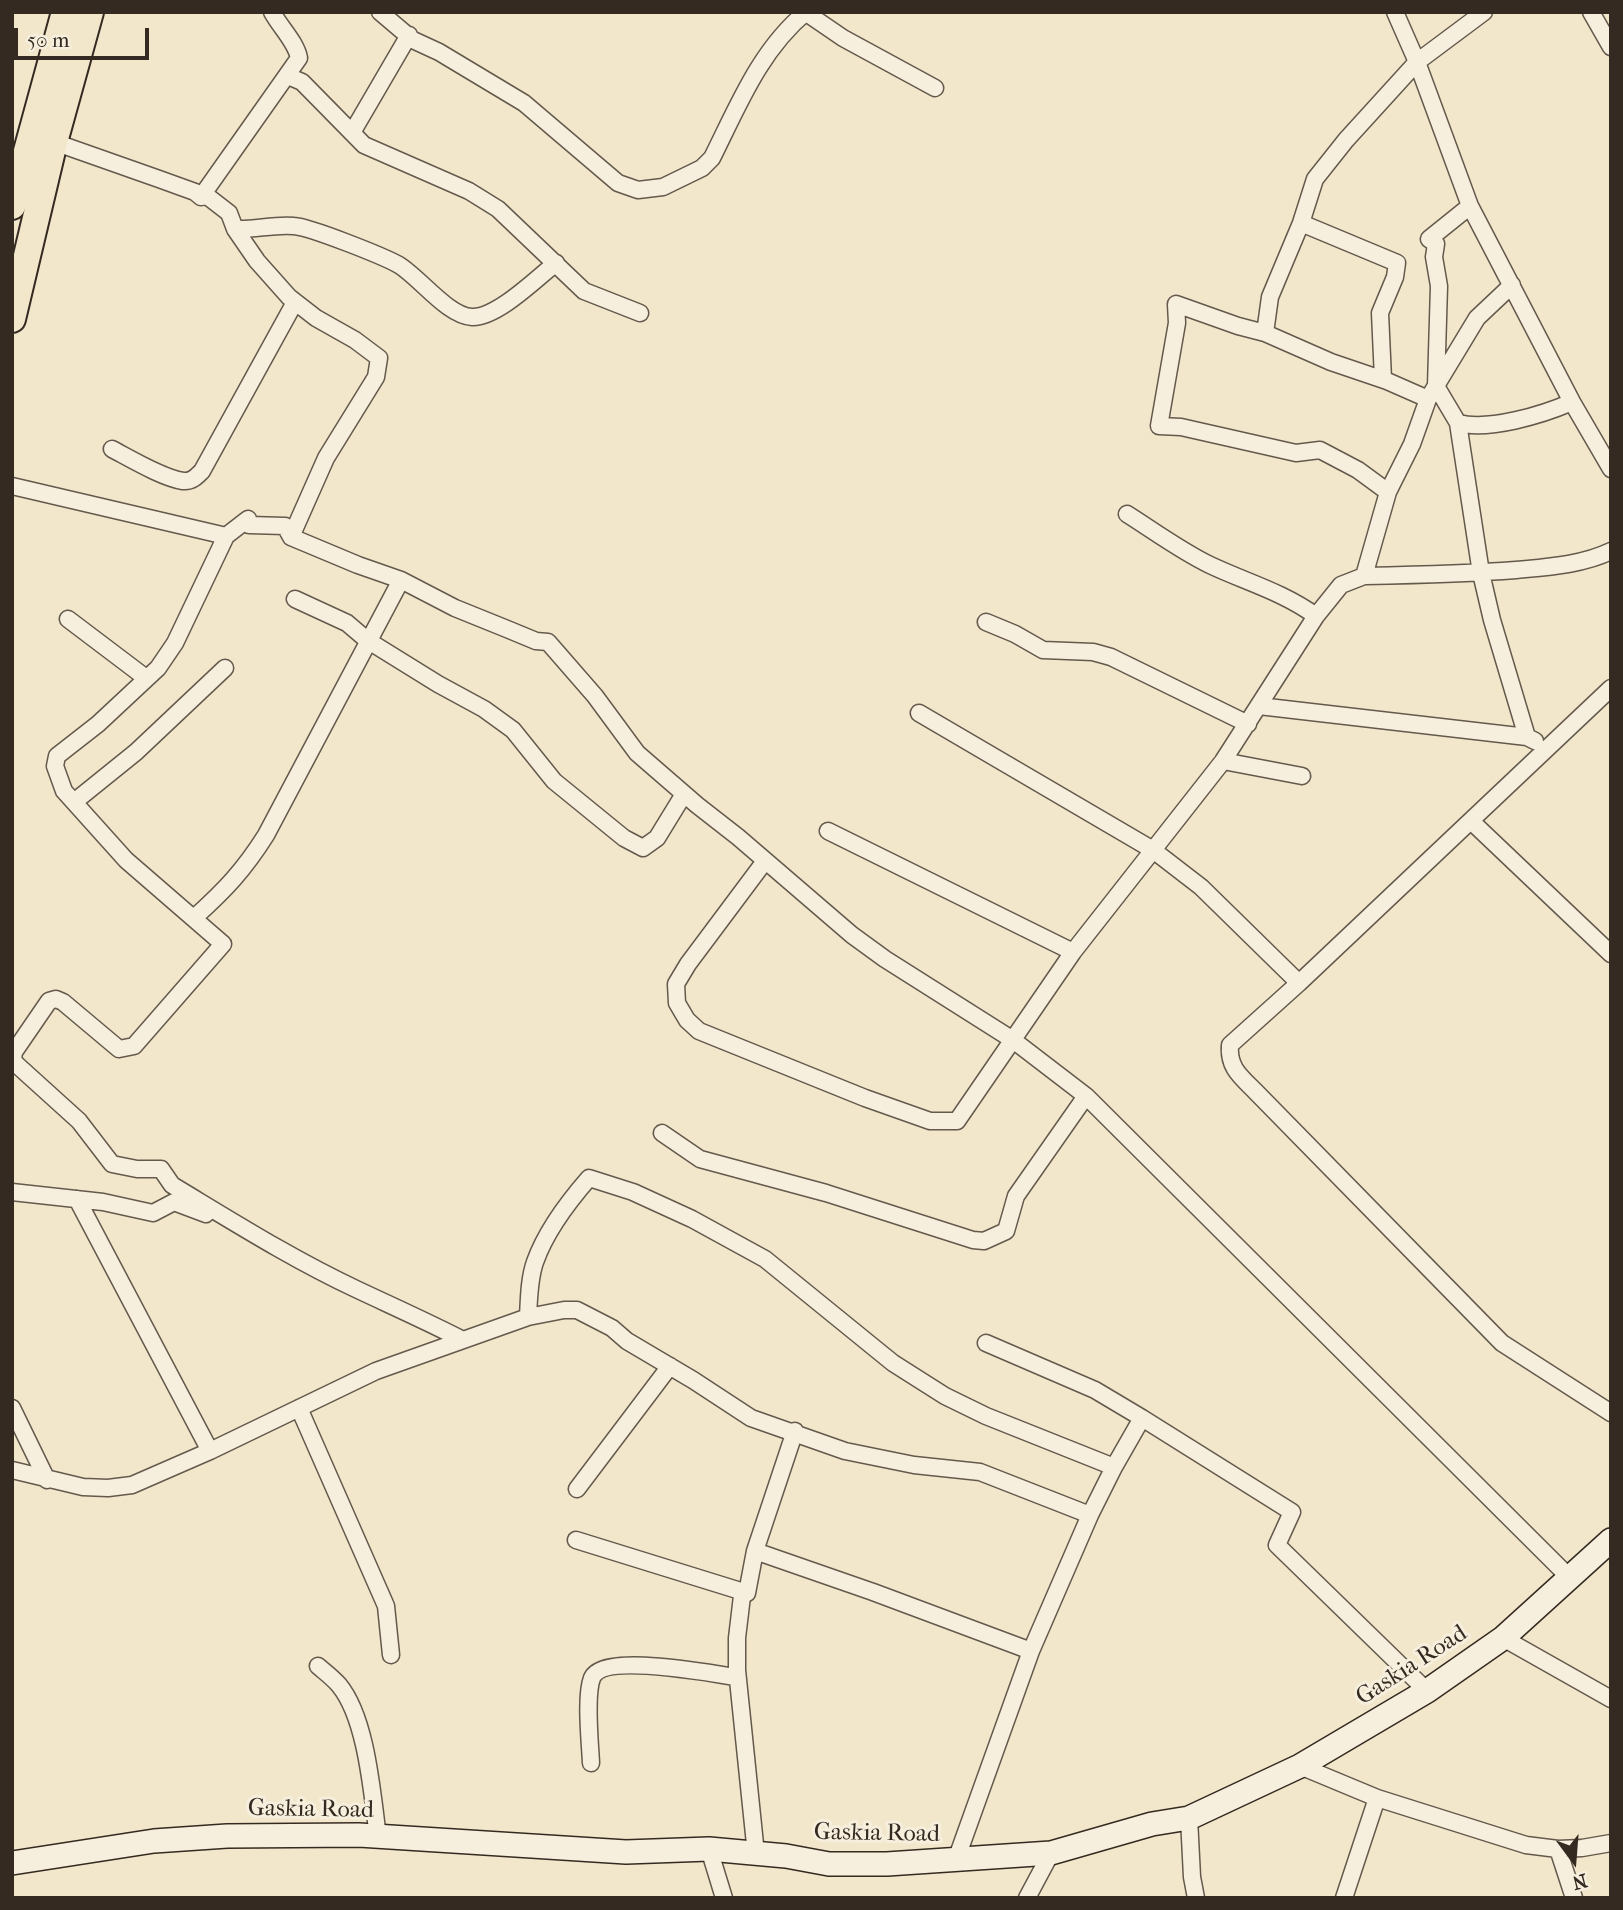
<!DOCTYPE html>
<style>
body{margin:0}
#map{position:relative;width:1623px;height:1910px;overflow:hidden;background:#f2e7cb;font-family:"IM FELL French Canon",serif}
canvas{display:block}
.frame{position:absolute;inset:0;border:14px solid #352a21;pointer-events:none}
.north{position:absolute;left:1539px;top:1826px;width:70px;height:70px;-webkit-text-stroke:5px #f7efdd;paint-order:stroke;rotate:164deg;font-size:19px;font-weight:700;line-height:28px;text-align:center;color:#352a21}
.north::after{content:'';display:block;margin:auto;width:24px;height:32px;background:#352a21;clip-path:polygon(50% 0,100% 100%,50% 72%,0 100%)}
.scale{position:absolute;left:14px;top:28px;width:135px;height:32px;box-sizing:border-box;border:4px solid #352a21;border-top:0;padding-left:9px;font-size:21px;line-height:24px;white-space:nowrap;color:#352a21;-webkit-text-stroke:5px #f7efdd;paint-order:stroke}
</style>
<div id="map">
<canvas width="1623" height="1910"></canvas>
<div class="frame"></div>
<div class="north">N</div>
<div class="scale">50 m</div>
</div>
<script>
const context = document.querySelector('canvas').getContext('2d');
context.lineJoin = 'round';
function strokePath(path, color, width, dash) { context.strokeStyle = color; context.lineWidth = width; context.lineCap = dash ? 'butt' : 'round'; context.setLineDash(dash || []); context.stroke(path); }
function drawText(font, color, halo, rows, align = 'center') {
  context.font = font + ' "IM FELL French Canon",serif'; context.lineWidth = 6; context.setLineDash([]); context.textBaseline = 'middle'; context.strokeStyle = halo; context.fillStyle = color; for (const [text, x, y, turn = 0] of rows) {
    context.save(); context.translate(x, y); context.rotate((+turn || 0) * Math.PI / 180); context.textAlign = isNaN(turn) ? turn : align; if (halo) context.strokeText(text, 0, 0); context.fillText(text, 0, 0); context.restore();
  }
}
const minor = new Path2D(`
 M380 12 413 40 439 52 524 103 618 183 638 190 663 187 702 168 712 158C738 106 760 50 806 12
 M805 12 843 38 935 88
 M1395 12 1417 62 1470 206 1572 402 1611 469
 M1591 12 1611 47
 M288 76 302 82 364 145 469 191 498 209 584 291 640 313
 M353 131 409 35
 M54 142 159 179 195 192 201 197 207 196 229 213 235 229 257 261 289 297 316 318 355 340 379 358 376 377 326 458 291 537
 M201 197 299 58C296 42 280 27 272 12
 M1470 206 1429 239 1436 244 1434 257 1439 286 1436 386 1458 423 1481 573 1492 620 1527 737
 M1301 223 1397 263 1395 277 1380 313 1383 379
 M235 229C255 230 274 224 294 226 310 227 383 256 399 265 420 278 448 316 472 317 497 318 537 278 556 263
 M1265 333 1270 297 1301 223 1315 179 1346 140 1417 62 1484 12
 M1458 423C1489 431 1542 415 1572 402
 M112 449C131 459 163 478 183 481 192 482 197 476 202 471L295 302
 M12 486 226 536 248 519 249 525 285 526 291 537 358 565 401 580 455 608 507 629 536 641 548 642 595 696 637 753 697 805 738 837 852 935 885 959 1013 1040 1086 1096 1570 1578
 M1388 492 1358 470 1320 450 1296 453 1181 427 1159 426 1177 323 1176 304 1238 326 1265 333 1331 362 1387 381 1428 399
 M1127 514C1154 531 1181 551 1210 565 1246 582 1283 592 1316 616
 M226 536 175 643 158 668 98 724 57 756 55 766 64 791 126 860 223 944 134 1046 119 1049 63 1002 56 999 49 1001 14 1052 13 1059 16 1064 79 1121 112 1164 137 1169H161L172 1185C232 1221 292 1259 356 1289 392 1306 428 1322 463 1340
 M1364 576C1414 575 1465 574 1516 570 1547 567 1582 565 1611 551
 M295 599 347 623 367 640 438 684 484 709 513 730 554 781 624 838 643 848 657 838 684 794
 M68 619 146 678
 M986 622 1015 634 1043 650 1093 652 1111 657 1248 724
 M1611 688 1299 983 1230 1045C1228 1067 1240 1076 1255 1091L1502 1343 1611 1413
 M1259 706 1527 737 1535 741
 M919 713 1153 850 1201 887 1299 983
 M1223 761 1302 776
 M74 802 136 752 225 668
 M1471 821 1611 954
 M828 831 1073 952
 M765 861 688 964 676 984 677 1003 687 1020 699 1031 865 1098 930 1121H957L1073 952 1223 761 1316 616 1341 585 1364 576 1388 492 1412 444 1428 399 1477 318 1512 285
 M195 917C225 890 244 870 266 835L401 580
 M662 1133 700 1159 826 1193 973 1240 984 1241 1006 1231 1016 1196 1086 1096
 M12 1192 103 1202 153 1213 174 1202 206 1214
 M77 1199 210 1451
 M528 1317C529 1299 529 1279 535 1262 546 1231 568 1202 589 1178L633 1192 692 1219 765 1259 893 1363 945 1396 986 1416 1114 1467 1090 1515 1031 1651 956 1860
 M986 1343 1095 1390 1142 1418 1114 1467
 M12 1408 47 1480
 M299 1408 386 1606 391 1655
 M1142 1418 1292 1512 1277 1545 1427 1691
 M12 1470 83 1487 108 1488 132 1485 210 1451 376 1371 528 1317 564 1310H577L612 1328 627 1341 693 1380 751 1418 845 1451 914 1465 980 1472 1090 1515
 M577 1489 670 1366
 M576 1540 747 1593
 M755 1551 873 1592 1031 1651
 M1503 1638 1611 1699
 M318 1666C325 1672 333 1678 339 1685 367 1719 372 1794 378 1837
 M591 1763C590 1742 585 1696 592 1678 603 1652 712 1674 737 1677
 M1300 1766 1377 1798 1526 1845 1558 1849 1582 1848 1611 1843
 M1189 1818 1192 1877 1196 1898
 M709 1849 724 1898
 M1558 1849 1574 1898
 M756 1854 737 1670V1638L742 1596 747 1593 755 1551 795 1431
 M1027 1898 1051 1853
 M1344 1898 1377 1798`);
const secondary = new Path2D(`
 M12 1863 154 1841 227 1836 359 1835 626 1852 709 1849 786 1856 829 1864H887L1051 1853 1152 1824 1189 1818 1300 1766 1427 1691 1503 1638 1611 1540`);
const primary = new Path2D(`
 M12 206 65 12
 M12 319 54 142 90 12`);
strokePath(minor, '#64594c', 19);
strokePath(secondary, '#352a21', 26);
strokePath(primary, '#352a21', 30);
strokePath(minor, '#f7efdd', 16);
strokePath(secondary, '#f7efdd', 23);
strokePath(primary, '#f2e7cb', 26);
drawText('24px', '#352a21', '#f7efdd', [
 ["Gaskia Road",1412,1666,-33],
 ["Gaskia Road",311,1810,1],
 ["Gaskia Road",877,1834,1]
]);
</script>
